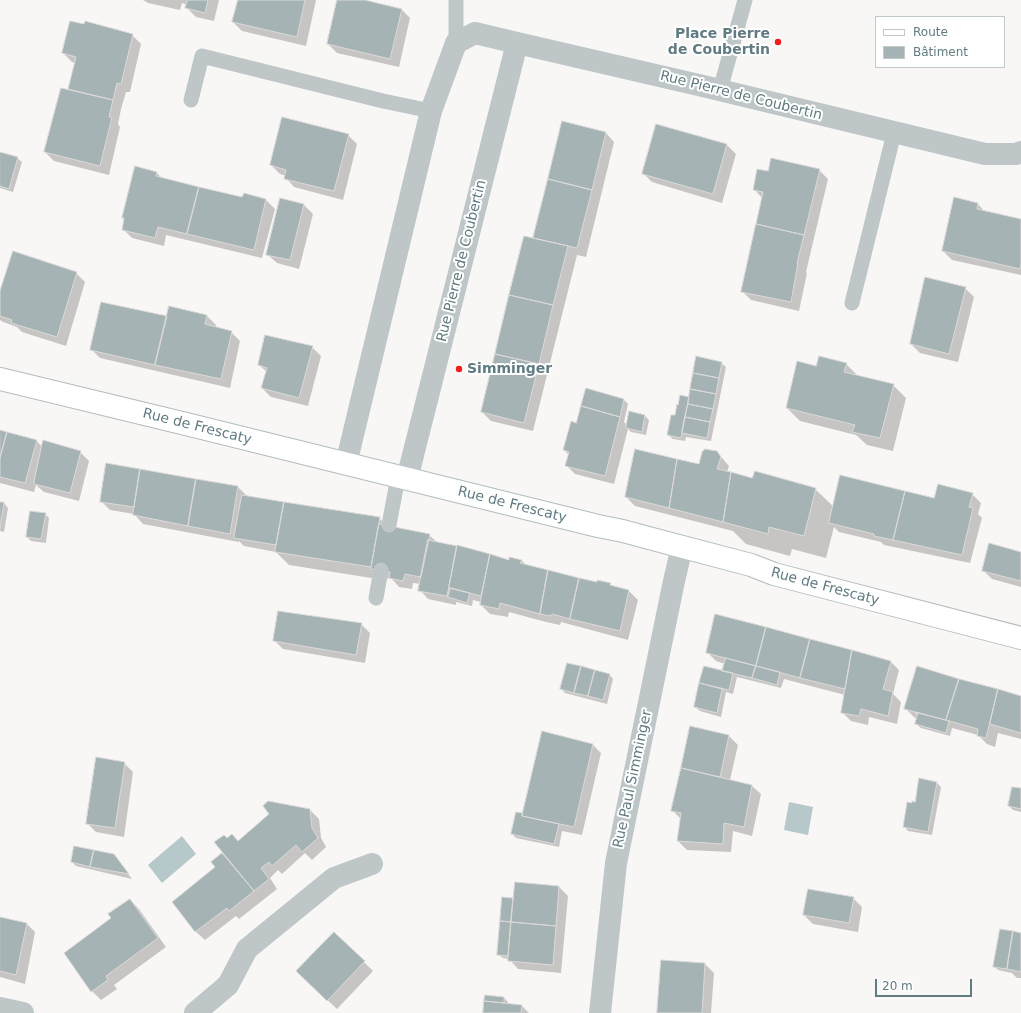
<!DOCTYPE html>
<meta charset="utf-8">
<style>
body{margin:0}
#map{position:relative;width:1021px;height:1013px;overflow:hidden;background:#f8f7f5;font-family:"DejaVu Sans",sans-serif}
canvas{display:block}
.legend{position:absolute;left:875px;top:16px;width:130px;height:52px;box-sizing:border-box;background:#fff;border:1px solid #c0cacd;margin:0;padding:5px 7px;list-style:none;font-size:12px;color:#617b82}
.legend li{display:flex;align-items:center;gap:8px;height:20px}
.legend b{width:20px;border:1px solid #c0cacd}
.scale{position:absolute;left:875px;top:979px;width:97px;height:18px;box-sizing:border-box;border:2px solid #617b82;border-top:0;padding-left:5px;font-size:12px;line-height:14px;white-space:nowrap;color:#617b82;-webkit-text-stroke:3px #fff;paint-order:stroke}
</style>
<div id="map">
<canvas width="1021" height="1013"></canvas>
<ul class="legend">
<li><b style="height:5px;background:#fff"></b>Route</li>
<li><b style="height:11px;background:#a5b3b5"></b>Bâtiment</li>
</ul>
<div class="scale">20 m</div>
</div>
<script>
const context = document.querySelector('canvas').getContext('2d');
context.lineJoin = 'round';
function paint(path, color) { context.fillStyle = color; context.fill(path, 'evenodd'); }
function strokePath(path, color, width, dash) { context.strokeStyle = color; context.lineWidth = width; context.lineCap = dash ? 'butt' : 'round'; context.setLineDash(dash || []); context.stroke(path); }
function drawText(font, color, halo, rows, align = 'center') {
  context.font = font + ' "DejaVu Sans",sans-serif'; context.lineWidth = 4; context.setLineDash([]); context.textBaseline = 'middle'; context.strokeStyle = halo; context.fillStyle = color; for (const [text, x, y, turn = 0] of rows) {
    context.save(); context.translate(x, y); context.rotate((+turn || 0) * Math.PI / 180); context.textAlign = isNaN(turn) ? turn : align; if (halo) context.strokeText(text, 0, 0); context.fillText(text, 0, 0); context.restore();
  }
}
paint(new Path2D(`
 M789 802 813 807 808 835 784 830Z
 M182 836 196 854 162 883 148 865Z`), '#b6c8c9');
paint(new Path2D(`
 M143 0H219L214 21 196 17 187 8V5L182 3 180 10 148 3Z
 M239 0H316L306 46 242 31 233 22Z
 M338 0H367V2L402 10 410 18 399 67 337 53 328 44Z
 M132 35 141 44 130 92H126L121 109 118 124 120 127 109 175 54 161 45 152 69 91 75 63 72 62 63 53Z
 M562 122 606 133 614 142 586 257 577 255 533 431 491 421 482 412 533 240Z
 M348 135 357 144 343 200 294 187 286 178V176L280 174 271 165Z
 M727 145 736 154 722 203 652 182 643 173Z
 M0 153 17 158 22 162 13 192 0 188Z
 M819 170 828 179 806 272 807 273 799 311 751 300 742 291 762 198 754 189 768 172Z
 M157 173 163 179 243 198 266 200 275 209 262 258 166 235 164 246 132 238 123 229 125 219 123 217Z
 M281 199 304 205 313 214 299 269 277 263 268 255Z
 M978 204 985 212 1021 220V275L952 260 943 251Z
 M76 273 85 282 66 346 22 332 17 327 3 322 0 320V294Z
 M965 288 974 297 958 362 920 353 911 344Z
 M170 307 207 316 216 325 215 328 231 332 240 341 230 388 100 358 91 349 168 317Z
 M312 347 321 356 308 406 271 397 262 388 267 372 259 365Z
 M721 363 726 367 711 441 686 437 685 441 673 439 668 435 679 406 681 396 689 398Z
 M846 364 859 377 893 385 906 398 893 451 867 445 856 435 800 421 787 408 817 367Z
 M586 389 624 400 628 404 624 422 627 425 645 416 649 420 646 435 631 432 628 429 614 484 575 474 566 465 569 455 564 450 577 424Z
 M0 431 37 441 42 447 80 452 89 461 79 501 44 492 36 485 34 492 0 483Z
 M717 452 729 466 727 472 753 479 815 489 834 507 935 499 972 494 981 503 978 514 982 518 970 563 884 545 881 542 839 532 834 527 826 558 792 549 790 556 746 544 733 531 635 506 626 497 699 466Z
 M107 464 238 487 247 496 379 518 387 526 429 535 438 543 458 546 509 561 521 560 526 565 597 583 610 584 613 587 629 591 638 600 628 640 561 622 560 625 546 622 509 612 508 617 490 614 481 605V602L473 600 472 606 456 602V605L428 599 420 590 421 584 413 583 412 589 399 587 392 579 384 578V580L289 565 276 552 244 546 239 541V542L143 524 134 514 110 510 101 501Z
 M0 503H4L8 508 4 532 0 531Z
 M45 514 49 518 46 543 31 541 27 537Z
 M1021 553V587L992 579 983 570Z
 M716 615 890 661 899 670 893 694 901 702 897 724 869 717 868 725 851 721 842 712 845 695 784 679 781 688 737 677 733 694 726 692 721 717 700 711 695 707 704 667 723 672 725 664 716 661 707 652Z
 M361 624 370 633 365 663 283 649 274 640Z
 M917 667 1021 696V739L998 733 995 747 987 744 978 735 952 728 950 736 921 728 916 724 918 719 915 718 906 709ZM915 711 932 715 931 717 915 713Z
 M609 674 613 679 607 704 565 693 561 689Z
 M691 727 729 736 738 745 730 780 752 786 761 794 752 836 733 831 731 852 687 850 678 841 681 819 672 810Z
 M592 744 601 753 582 835 562 831 559 847 516 838 512 834 517 813 524 814Z
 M124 763 133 772 124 837 96 832 87 823Z
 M937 783 941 787 932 835 908 831 904 826 916 803Z
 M1021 789V812L1013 810 1009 806Z
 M310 810 319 819 321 838 326 847 312 860 305 853 282 874 278 870 270 878 277 889 239 919 236 916 205 940 196 932 173 902 216 867 213 862 224 854 227 840 238 842Z
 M114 855 132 879 76 866 72 862Z
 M516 883 559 887 568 896 561 973 518 969 509 959 503 958 498 954 513 899 514 900Z
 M853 898 862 907 858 932 813 924 804 915Z
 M130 900 139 909 166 947 114 985 117 989 101 1000 92 991 65 953 112 918Z
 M0 918 26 923 35 932 25 984 0 977Z
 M334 933 373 971 337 1009 306 980Z
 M1021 934V978H1017L1012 973 998 970 994 966Z
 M705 964 714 973 711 1013H658Z
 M486 996 504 998 508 1002V1004L522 1006 529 1013H484Z`), '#0003');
const building = new Path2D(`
 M188 0H208L205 13 185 8Z
 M238 0H305L297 37 232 22Z
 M337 0H365L402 9 390 59 327 44Z
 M70 21 84 24 85 21 133 34 121 84 117 83 113 100 68 89 76 57 62 53Z
 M61 88 113 100 109 117H112L100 166 44 152Z
 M282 117 349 134 334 191 284 179 286 170 270 165Z
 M562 121 606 132 592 190 548 179Z
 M656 124 727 144 713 194 642 174Z
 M0 152 18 157 9 189 0 186Z
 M771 158 820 169 804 235 756 224 763 192 753 190 757 169 768 171Z
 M135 166 157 172 156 176 199 187 187 234 158 227 155 238 122 230 124 218H122Z
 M548 179 592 190 577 248 533 238Z
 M199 187 242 197 244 193 266 199 254 250 187 234Z
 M954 197 978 203 977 209 1021 219V263L1020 269 942 251Z
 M280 198 304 204 290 260 266 255Z
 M756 224 804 235 797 263H798L791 302 741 292Z
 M524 236 568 246 553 305 509 295Z
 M13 251 77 272 57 337 11 323 12 320 0 316V291Z
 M925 277 966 287 949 354 910 344Z
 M509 295 553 305 539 364 495 354Z
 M101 302 167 316 155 365 90 350Z
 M169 306 207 315 205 324 232 331 221 379 155 365Z
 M265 335 313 346 299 398 261 388 267 368 258 365Z
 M495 354 539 364 524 423 481 412Z
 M696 356 722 362 719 378 693 373Z
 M819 356 847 363 844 372 894 384 880 438 852 432 855 425 786 408 797 361 816 366Z
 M693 373 719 378 716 394 690 389Z
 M586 388 624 399 620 417 581 406Z
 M690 389 716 394 713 409 688 404Z
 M680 395 689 397 681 438 667 435 671 415H675L677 404 678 405Z
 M688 404 713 409 710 422 685 417Z
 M581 406 620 417 605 476 565 466 569 452 563 450 571 421 576 423Z
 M629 411 645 415 642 432 626 428Z
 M685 417 710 422 707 438 682 433Z
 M0 430 7 432 0 458Z
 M7 432 37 440 25 483 0 477V458Z
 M43 440 81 451 70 493 34 484Z
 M635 449 677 459 669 508 625 497Z
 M705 449 717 451 721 457 717 469 731 472 723 522 669 508 677 459 699 464 702 452Z
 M106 463 140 469 134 507 100 502Z
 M140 469 196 479 188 526 133 515Z
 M755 471 816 488 804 536 769 527 768 534 723 522 731 472 752 478Z
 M840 475 905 491 893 540 874 536V534L829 523Z
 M196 479 238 486 230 534 188 526Z
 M938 484 973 493 969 507 973 508 962 555 893 540 905 491 934 498Z
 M242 495 284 502 276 545 234 538Z
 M0 502H4L0 528Z
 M284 502 380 517 371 567 275 552Z
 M30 511 46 513 41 539 26 537Z
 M379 524 430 534 421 577 405 574 403 581 389 578 390 572 371 569Z
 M428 540 457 546 447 596 418 591Z
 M989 543 1021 552V581L982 571Z
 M457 545 490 554 481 596 449 588Z
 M490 554 509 560V557L522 560 520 563 548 570 540 614 500 603 499 609 480 605Z
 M548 570 579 578 570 619 552 614 551 616 540 614Z
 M579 578 597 582V580L611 583 610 585 629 590 620 631 570 619Z
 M451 588 470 593 467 603 448 597Z
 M278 611 362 623 356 655 273 641Z
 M715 614 766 627 756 666 706 653Z
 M766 627 810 639 800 678 756 666Z
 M810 639 852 650 845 689 800 678Z
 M852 650 891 661 883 689 893 692 888 716 861 709 859 716 841 713Z
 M726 658 756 666 752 678 722 671Z
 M567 663 581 666 574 693 560 689Z
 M581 666 595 670 588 696 574 693Z
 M704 666 733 673 729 690 699 683Z
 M756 666 780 672 777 685 752 678Z
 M917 666 959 679 946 720 904 709Z
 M595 670 610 674 603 700 588 696Z
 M959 679 998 689 986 738 977 736 978 729 946 720Z
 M699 683 722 689 717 713 694 707Z
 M998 689 1021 696V733L990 724Z
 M918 713 949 721 946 733 915 724Z
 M690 726 729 735 720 777 681 768Z
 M542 731 593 744 574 827 522 816Z
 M96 757 125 762 115 828 86 824Z
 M681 768 752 785 744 827 724 823 723 844 677 841 681 813 671 811Z
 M919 778 937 782 928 832 903 827 907 802 912 803V801L915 802Z
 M1012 787 1021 788V809L1008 806Z
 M268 801 310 809 312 828 318 838 302 852 296 845 272 866 269 862 261 868 269 879 254 891 214 842 224 835 227 838 232 834 238 841 269 814 263 806Z
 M516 812 523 813 522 816 559 824 554 844 511 834Z
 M74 846 94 850 90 867 71 862Z
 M94 850 114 854 129 874 90 867Z
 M222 853 254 891 229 911 227 908 195 932 172 902 215 867 211 862Z
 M515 882 559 886 556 926 511 922Z
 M808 889 854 897 849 923 803 915Z
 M502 897 513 898 511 922 500 921Z
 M130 899 158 938 106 976 108 980 91 992 64 953 111 918 108 914Z
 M0 917 27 923 16 975 0 971Z
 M500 921 511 922 508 956 497 955Z
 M511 922 556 926 553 965 508 961Z
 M1000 929 1013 931 1007 969 993 967Z
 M1013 931 1021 933V972L1007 969Z
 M334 932 365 961 327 1001 296 971Z
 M661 960 705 963 702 1013H657Z
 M485 995 504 997V1003L484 1001Z
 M484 1001 522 1005 521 1013H483Z`);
paint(building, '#a5b3b5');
strokePath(building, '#dad9d7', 1);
const secondary = new Path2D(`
 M0 379 186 424 598 526 623 531 645 537 751 565 774 574 1021 638`);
strokePath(secondary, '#b3bcbf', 24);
strokePath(new Path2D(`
 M456 0V43
 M720 90 745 0
 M191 100 202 56 383 101 431 111
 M852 303 894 133
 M389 525 398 477
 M376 598 381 570`), '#bec6c8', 15);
strokePath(new Path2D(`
 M517 43 703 86 985 154H1016L1021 152
 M346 464 431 111 456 43 475 33 517 43 407 479
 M0 1008 23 1013
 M195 1013 228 985 247 949 334 878 372 864
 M600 1013 616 863 674 581 682 547`), '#bec6c8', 22);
strokePath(secondary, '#fff', 22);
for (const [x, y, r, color] of [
 [778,42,4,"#f01e1d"],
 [459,369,4,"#f01e1d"]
]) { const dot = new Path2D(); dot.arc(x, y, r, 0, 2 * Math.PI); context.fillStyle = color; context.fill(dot); strokePath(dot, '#fff', 1.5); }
drawText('bold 14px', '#617b82', '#fff', [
 ["Place Pierre",770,34],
 ["de Coubertin",770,50],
 ["Simminger",467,369,"left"]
], 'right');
drawText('14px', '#617b82', '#fff', [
 ["Rue Pierre de Coubertin",741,96,14],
 ["Rue Pierre de Coubertin",462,261,-76],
 ["Rue de Frescaty",197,427,14],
 ["Rue de Frescaty",512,505,14],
 ["Rue de Frescaty",825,587,15],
 ["Rue Paul Simminger",633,779,-78]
]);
</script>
